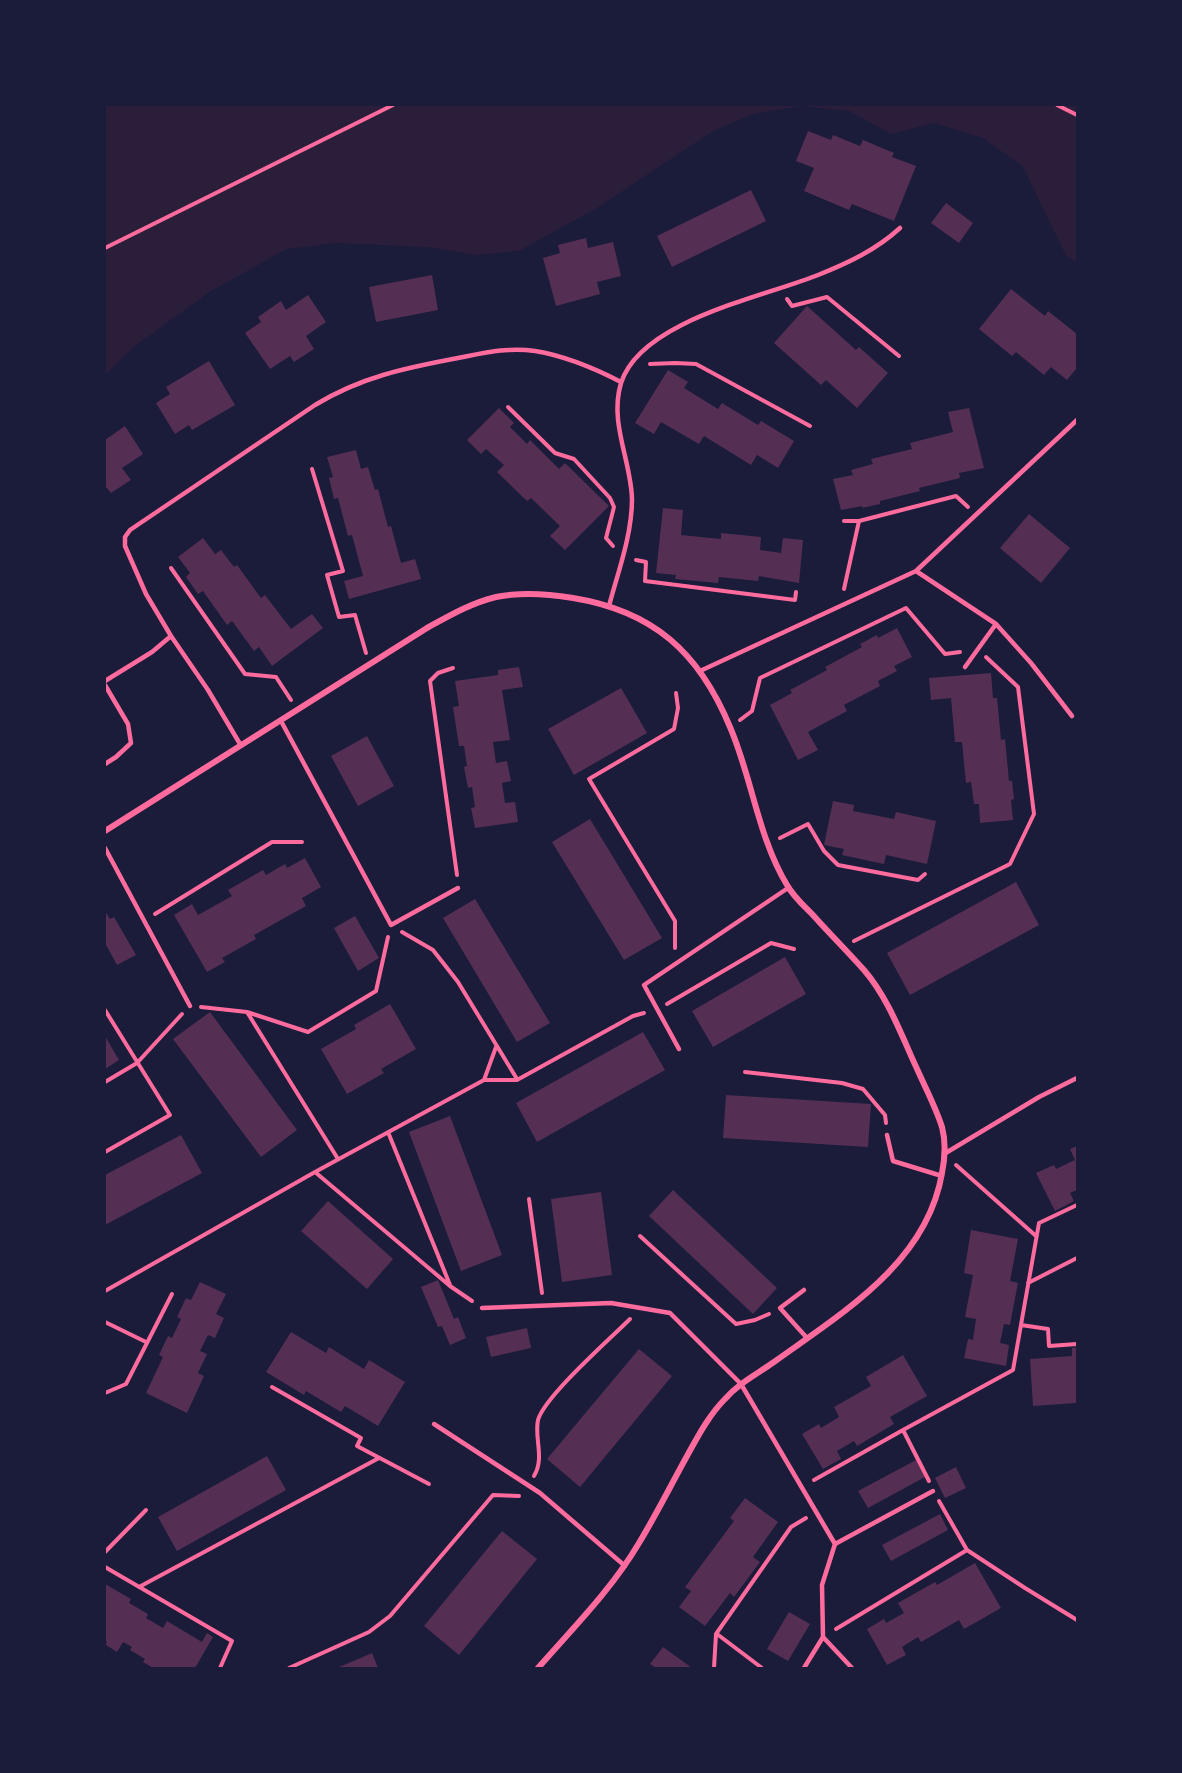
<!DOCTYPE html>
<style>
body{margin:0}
#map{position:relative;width:1182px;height:1773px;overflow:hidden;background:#1b1b3a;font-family:Raleway,sans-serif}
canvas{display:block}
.frame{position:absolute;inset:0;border:106px solid #1b1b3a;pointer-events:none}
</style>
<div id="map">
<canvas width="1182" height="1773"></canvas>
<div class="frame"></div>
</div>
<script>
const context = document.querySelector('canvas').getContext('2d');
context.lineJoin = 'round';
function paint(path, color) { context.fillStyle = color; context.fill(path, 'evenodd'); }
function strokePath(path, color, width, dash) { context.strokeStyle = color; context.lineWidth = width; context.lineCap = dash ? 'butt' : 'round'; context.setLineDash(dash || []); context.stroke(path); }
paint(new Path2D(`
 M105 105H1077V263L1066 256 1023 167 983 138 934 123 891 134 849 111 801 106 753 114 713 131 597 208 519 251 474 255 427 247 336 243 287 249 211 291 135 346 105 375Z`), '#2a1e3b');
paint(new Path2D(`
 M808 131 831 140 833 135 860 146 863 140 894 153 892 157 916 166 894 221 852 204 849 210 804 191 814 168 796 161Z
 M751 190 766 221 672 267 657 236Z
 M946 203 973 223 959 243 931 223Z
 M586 238 588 248 613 242 621 276 597 282 600 294 556 306 543 258 560 253 558 245Z
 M432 275 438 310 376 322 369 287Z
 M1011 289 1045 316 1048 311 1077 334V368L1067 380 1051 367 1044 375 1016 352 1012 356 979 329Z
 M308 295 326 322 306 336 314 349 294 362 290 356 270 369 245 333 261 322 258 317 281 301 286 310Z
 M807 306 856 350 859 347 888 373 857 408 826 380 821 385 774 343Z
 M209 361 235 405 192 430 189 425 175 434 156 403 170 394 166 387Z
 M668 370 688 382 684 388 718 409 722 403 758 425 761 421 794 441 778 468 757 455 751 465 704 436 699 444 661 422 654 434 635 423Z
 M499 408 514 423 510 427 527 444 530 440 559 469 565 463 609 506 565 550 550 536 560 526 531 498 527 501 497 472 504 465 486 449 481 454 467 440Z
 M969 408 984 468 959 473 960 478 919 488 920 491 880 501V504L862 508V506L841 510 833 479 853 475 851 470 873 464 871 459 912 449 910 443 953 432 948 412Z
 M125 426 143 454 122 468 131 480 111 493 106 487 105 488V440Z
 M356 450 361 469 368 467 375 490 378 489 388 527 391 526 401 563 415 559 421 579 349 599 344 581 363 576 352 535 348 536 338 498 334 499 329 478 333 477 327 457Z
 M663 508 683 510 681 535 721 539V533L761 537 760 550 781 553 783 538 803 540 799 583 759 576 758 581 719 577 718 583 675 579 676 575 656 573Z
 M1029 514 1070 548 1041 583 1000 548Z
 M203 538 215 554 221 550 234 567 237 565 261 598 265 595 291 629 312 614 323 628 272 666 259 647 254 651 232 621 227 625 203 591 198 594 186 577 190 573 178 557Z
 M897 628 912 657 894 666 897 671 878 681 880 686 844 705 847 711 808 732 818 750 798 760 770 705 792 693 790 690 827 670 825 667 862 647 860 644 877 635 878 638Z
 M519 667 523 687 502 690 510 740 493 742 496 763 507 761 511 781 502 783 505 803 515 802 518 822 475 828 471 808 475 807 472 787 468 788 464 767 467 766 464 746H459L453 707 459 706 455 681 498 675V670Z
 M991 673 993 698H997L1001 740 1005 739 1009 781H1012L1014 799 1011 800 1013 820 980 823 979 804H974L971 782 966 783 962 742H955L951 698 931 700 929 678Z
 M621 688 647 733 574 775 548 729Z
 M367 736 394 786 358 806 331 756Z
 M833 801 854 805 853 811 894 819 896 812 936 821 927 864 886 855 884 864 842 855 844 849 824 845Z
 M590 819 662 938 624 960 552 842Z
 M305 858 321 887 302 898 306 906 254 935 256 939 222 958 225 962 207 972 174 915 192 904 198 915 232 896 228 890 263 870 266 875 285 864 287 868Z
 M1016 882 1039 925 910 995 887 953Z
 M475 899 550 1023 517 1042 443 918Z
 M105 911 110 919 114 917 136 955 117 965 105 943Z
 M355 916 379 958 358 971 334 928Z
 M785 957 806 994 713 1047 692 1011Z
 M390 1004 416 1049 381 1069 384 1073 347 1094 321 1049 356 1029 354 1025Z
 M210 1012 297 1130 261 1157 173 1039Z
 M643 1032 665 1070 537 1142 516 1103Z
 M105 1036 119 1060 105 1069Z
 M726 1095 871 1104 868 1147 723 1138Z
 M450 1116 502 1255 461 1271 409 1132Z
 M181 1135 202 1173 105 1225V1175Z
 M1077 1146V1190L1070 1193 1074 1201 1055 1211 1036 1173 1054 1165 1056 1169 1075 1160 1070 1149Z
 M673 1190 777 1288 753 1314 649 1216Z
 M601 1192 612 1275 562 1282 551 1199Z
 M328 1201 393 1259 367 1289 301 1231Z
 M971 1230 1018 1239 1010 1281 1018 1283 1010 1325 1004 1324 1000 1343 1009 1345 1006 1366 964 1358 968 1339 973 1340 976 1319 965 1317 973 1275 964 1273Z
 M438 1280 454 1319 458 1317 466 1338 450 1345 442 1326 438 1327 421 1287Z
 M200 1282 226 1294 216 1314 224 1318 215 1338 208 1335 200 1351 207 1354 198 1373 204 1376 187 1413 146 1393 163 1357 159 1355 168 1336 172 1338 181 1319 177 1317 186 1298 191 1300Z
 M527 1328 531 1348 491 1357 486 1337Z
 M291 1332 326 1353 329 1347 364 1369 369 1360 405 1382 378 1426 345 1406 341 1412 306 1391 304 1395 266 1372Z
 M1077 1347 1076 1403 1033 1406 1030 1359 1072 1356V1348Z
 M639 1349 672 1376 580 1487 547 1459Z
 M903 1355 927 1396 890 1417 894 1424 857 1446 854 1441 837 1451 841 1459 823 1469 802 1434 819 1424 821 1428 839 1417 834 1407 871 1386 866 1377Z
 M267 1456 286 1490 177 1551 158 1517Z
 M916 1460 925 1477 868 1508 858 1491Z
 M956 1467 966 1488 945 1498 935 1478Z
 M745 1498 778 1522 753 1557 760 1562 734 1597 730 1593 705 1626 679 1607 691 1591 685 1587 734 1521 730 1518Z
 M940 1514 948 1530 891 1561 882 1545Z
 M502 1531 537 1559 459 1655 424 1626Z
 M975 1563 1001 1608 964 1629 959 1620 921 1642 918 1637 902 1647 906 1655 887 1665 867 1629 884 1619 886 1623 904 1613 898 1603 935 1582 937 1585Z
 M105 1584 131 1599 129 1603 148 1614 146 1618 163 1628 167 1621 202 1642 207 1633 213 1637 195 1668H153L143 1662 145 1659 130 1650 132 1647 123 1642 117 1652 106 1645 107 1642 105 1640Z
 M789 1612 810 1624 788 1661 767 1649Z
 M663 1647 692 1668H656L650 1664Z
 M372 1653 378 1668H337Z`), '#542f53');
strokePath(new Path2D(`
 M1057 105 1077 115
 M105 248 393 105
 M787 299 792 306 827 297 899 356
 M650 364 675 363 696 364 810 426
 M508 407 555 453 574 459 610 498 614 507 606 538 613 546
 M312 469 343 571 327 575 339 617 355 615 366 653
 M844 521H859L956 496 968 507
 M636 560 646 562 645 581 795 600 796 592
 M171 568 245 674 276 677 291 700
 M844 589 859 521
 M453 668 438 673 430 681 457 875
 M740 720 752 711 760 678 906 608 945 654 960 652
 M780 838 808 824 824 851 838 865 918 880 925 874
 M155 914 272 842H302
 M402 932 433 950 458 982 517 1079
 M854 941 1010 864 1034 814 1018 687 986 657
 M675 948V921L589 779 674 729 678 708 676 693
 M667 1004 771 943 794 949
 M201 1007 247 1012 308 1032 376 991 388 937
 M105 1010 170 1115 105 1152
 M247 1012 338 1159
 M745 1072 842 1083 863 1089 885 1115 886 1123
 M484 1080 496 1047
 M105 1082 137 1063 182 1014
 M388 1132 450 1285
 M956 1165 1036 1236
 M315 1172 450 1286 472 1301
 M529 1199 542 1293
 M640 1236 736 1324 755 1320 769 1314
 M1028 1283 1077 1258
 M105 1291 315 1172 484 1080H517L633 1016 644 1013
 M105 1322 146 1342
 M1021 1325 1048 1329 1049 1346 1077 1344
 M272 1387 361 1438 357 1446 429 1484
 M105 1393 126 1384 172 1294
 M903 1430 1013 1370 1039 1223 1077 1205
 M534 1476C545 1458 534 1438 538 1420 545 1396 610 1339 630 1319
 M814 1480 903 1430 929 1481
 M939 1501 967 1550
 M105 1552 146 1510
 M105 1567 232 1641 220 1668
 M139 1587 379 1458
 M836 1629 967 1550 1025 1588 1077 1620
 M717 1634 762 1668
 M289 1668 369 1632 390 1616 493 1495 519 1496
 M714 1668 716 1634 791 1527 806 1518`), '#ff6b9d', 4);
strokePath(new Path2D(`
 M916 571 996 624 1031 663 1072 716
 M609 606C618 572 632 535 632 499 631 460 609 423 621 383 641 320 764 297 818 275 848 263 876 250 900 228
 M965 667 996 624
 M700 671 916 571 1077 420
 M105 681 152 652 171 636
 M105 685 128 724 131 743 116 757 105 764
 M281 721 391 925 458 888
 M240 744 208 690 171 636 146 594 125 546V537L130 530 315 405C361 377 405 368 458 358 484 353 508 347 535 351 566 356 594 368 621 382
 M105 848 190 1006
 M679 1049 644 985 788 888
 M887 1135 893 1161 942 1176
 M944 1154 1039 1097 1077 1078
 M804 1290 780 1308 807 1338
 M482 1308 611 1303 670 1313 741 1384 835 1544 822 1585 823 1637 852 1668
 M434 1424 540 1493 625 1566
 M835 1544 933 1491
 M804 1668 823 1637`), '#ff6b9d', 4.5);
strokePath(new Path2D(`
 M105 831 427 628C449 616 471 603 496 597 520 592 549 594 573 598 653 611 699 652 730 727 752 778 758 837 787 885 793 896 803 905 812 914 829 933 847 951 864 970 889 999 902 1037 918 1071 926 1089 936 1108 942 1127 946 1142 945 1158 942 1173 927 1263 842 1313 774 1362 757 1374 739 1383 725 1399 709 1415 698 1436 687 1456 671 1485 656 1515 639 1543 612 1589 573 1628 538 1668`), '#ff6b9d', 6);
</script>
